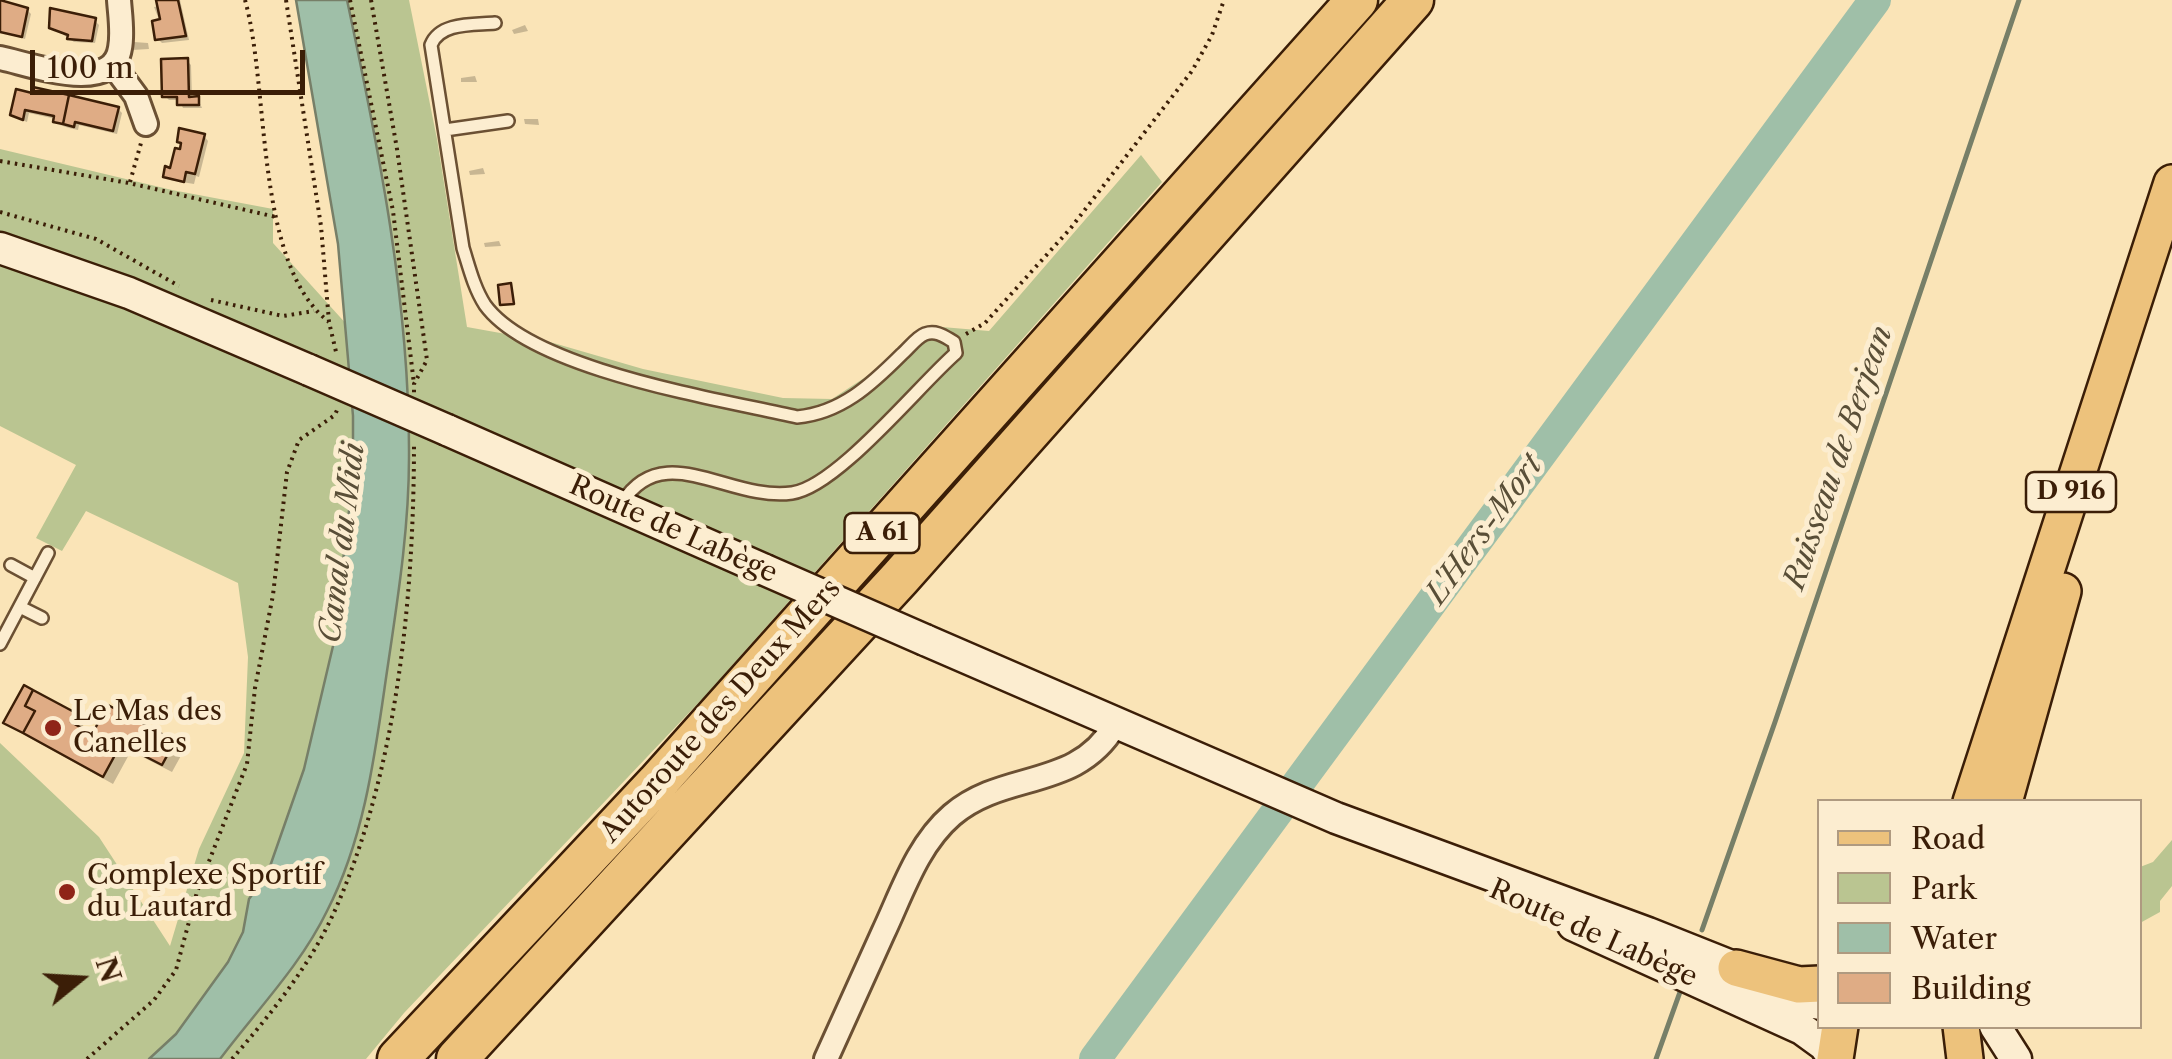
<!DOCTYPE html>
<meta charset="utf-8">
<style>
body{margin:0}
#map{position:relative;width:2172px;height:1059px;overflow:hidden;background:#fae4b7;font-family:"Libre Caslon Text",serif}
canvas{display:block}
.legend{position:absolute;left:1817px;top:799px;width:325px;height:230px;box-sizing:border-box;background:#fcedd0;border:2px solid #af9a80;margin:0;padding:12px 18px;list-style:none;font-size:30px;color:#3b1e07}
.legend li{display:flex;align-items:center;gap:20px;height:50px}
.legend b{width:50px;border:2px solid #af9a80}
.north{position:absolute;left:30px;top:929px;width:100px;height:100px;-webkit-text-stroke:8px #fcedd0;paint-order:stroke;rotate:72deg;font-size:28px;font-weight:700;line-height:40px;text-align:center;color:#3b1e07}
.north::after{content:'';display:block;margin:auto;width:35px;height:45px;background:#3b1e07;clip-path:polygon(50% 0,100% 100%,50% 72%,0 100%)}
.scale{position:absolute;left:30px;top:50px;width:275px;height:45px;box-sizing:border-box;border:5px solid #3b1e07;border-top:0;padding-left:12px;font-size:30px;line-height:35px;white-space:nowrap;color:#3b1e07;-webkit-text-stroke:8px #fcedd0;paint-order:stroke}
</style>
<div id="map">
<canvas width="2172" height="1059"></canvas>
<ul class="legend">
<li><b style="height:12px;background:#edc27c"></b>Road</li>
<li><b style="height:28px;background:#bac591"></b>Park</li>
<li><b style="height:28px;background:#9fbfa8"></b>Water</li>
<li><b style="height:28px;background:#dfac85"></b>Building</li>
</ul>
<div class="north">N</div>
<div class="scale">100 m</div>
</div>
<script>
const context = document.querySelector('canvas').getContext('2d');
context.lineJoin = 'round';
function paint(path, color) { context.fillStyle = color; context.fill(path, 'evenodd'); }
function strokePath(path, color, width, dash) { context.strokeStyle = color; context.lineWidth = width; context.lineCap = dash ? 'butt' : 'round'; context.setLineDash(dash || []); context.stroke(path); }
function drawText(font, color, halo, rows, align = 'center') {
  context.font = font + ' "Libre Caslon Text",serif'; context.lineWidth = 10; context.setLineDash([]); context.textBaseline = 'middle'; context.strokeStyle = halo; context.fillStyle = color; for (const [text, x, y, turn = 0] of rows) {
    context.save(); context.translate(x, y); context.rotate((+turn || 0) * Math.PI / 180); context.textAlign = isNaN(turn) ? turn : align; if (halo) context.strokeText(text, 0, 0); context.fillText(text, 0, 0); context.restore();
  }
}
paint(new Path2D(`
 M347 0H409L437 139 467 327 550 342 643 369 783 398 832 399 942 327 989 331 1141 155 1162 182 703 698 404 1013 366 1059H0V743L99 837 170 946 199 849 244 753 248 657 238 583 86 511 62 551 36 538 76 465 0 426V149L172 190 273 209V243L406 390C408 345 399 297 393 252 380 167 365 84 347 0Z
 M2172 840V886L2160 901V912L2140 923V867L2153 862Z`), '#bac591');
const water = new Path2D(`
 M296 0H347C379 150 410 304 409 458 409 534 396 609 385 685 374 762 363 841 327 911 301 965 256 1011 220 1059H149L176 1034 228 962 243 932 249 899 268 872 304 769 333 646 353 477V416L338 244Z`);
paint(water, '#9fbfa8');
strokePath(water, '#777f68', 2.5);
paint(new Path2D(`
 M158 0H180L189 40 162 43 158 39 160 22 154 7 160 6Z
 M0 3 27 10 31 14 25 39 0 32Z
 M95 21 99 25 95 43 74 42 52 27Z
 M525 25 528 31 514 34 512 30Z
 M134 42 148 43 149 49 132 50Z
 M187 61 191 65 192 99H198L202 108H183L179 100H169L165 96Z
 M475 76 477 82H461V78Z
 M18 92 118 109 122 113 117 134 79 125 78 130 69 128 60 125 56 119 29 113 27 122 17 118 13 114Z
 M524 119H538L539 125 525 124Z
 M204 136 208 141 199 177 196 176 194 184 170 180 166 176 172 171 181 152 183 145 179 141Z
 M483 168 485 174 470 175 469 171Z
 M499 241 501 246 485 247 484 243Z
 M74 715 84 724 80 731 93 737 173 743 183 752 172 772 131 751 113 784 10 727Z`), '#0003');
strokePath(new Path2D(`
 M1702 930 1775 722 2019 0
 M1656 1059 1680 992`), '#777f68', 5);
strokePath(new Path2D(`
 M1095 1059 1875 0`), '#9fbfa8', 32);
const building = new Path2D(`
 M0 0 28 8 22 37 0 32Z
 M156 0H178L186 36 155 40 152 21 160 19Z
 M50 8 96 18 92 41 67 39 68 35 49 28Z
 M188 58 189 97 199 96V105H177V97H162L161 59Z
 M33 87 69 95 63 124 53 122 54 116 25 110 23 120 10 115 16 89 32 93Z
 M69 95 119 107 113 131 75 122 74 127 63 124Z
 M179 128 205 134 195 174 186 172 184 182 163 177 165 166 170 168 175 148 180 149 181 143 177 142Z
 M511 283 514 304 500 305 498 285Z
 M24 685 33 690 25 706 35 711 23 733 3 723Z
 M33 690 76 713 71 722 92 734 108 705 175 741 162 765 121 744 103 777 23 733 35 711 25 706Z`);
paint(building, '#dfac85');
strokePath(building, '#3b1e07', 2.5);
const lane = new Path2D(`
 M495 23C473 25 440 22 431 45L463 248C469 267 474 288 485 305 532 370 719 399 797 417 841 413 871 385 902 354 909 348 917 337 925 334 937 330 945 337 954 342L956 353C919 385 837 487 792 493 730 502 663 437 622 503
 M445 130 508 121
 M11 565 35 578
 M20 607 42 618
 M0 644 48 553`);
const street = new Path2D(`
 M0 58C30 64 113 96 120 48 123 33 120 15 119 0
 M113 65 136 96 146 124
 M826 1059C845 1017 864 975 883 933 902 893 917 845 952 815 1005 770 1076 791 1115 725`);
const secondary = new Path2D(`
 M0 248 129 293 309 370
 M447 430 765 570
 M925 640 1336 818 1648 933 1736 968 1793 999 1820 1004
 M1573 925 1802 1029 1824 1045 1834 1059
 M1995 1026 2016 1059`);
const primary = new Path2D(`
 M1971 802 2172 183
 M2004 802 2063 591
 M1736 968 1799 985 1820 984
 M1961 1026 1965 1059
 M1835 1059 1840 1026`);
const highway = new Path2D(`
 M398 1059 657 783 1357 0
 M457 1059 900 578 1413 0`);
strokePath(lane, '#6b5033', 16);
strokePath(street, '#6b5033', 28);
strokePath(secondary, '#3b1e07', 35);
strokePath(primary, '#3b1e07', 40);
strokePath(highway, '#3b1e07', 45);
strokePath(new Path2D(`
 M245 0C270 89 254 264 329 322
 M286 0 321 226 329 322 337 356
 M350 0 393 211 414 384
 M371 0 397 149 427 360 414 384V393
 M0 161 129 183 276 217
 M130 182 141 143
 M0 212 96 239 179 286
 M211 300 283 316 314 311
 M966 334 985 323 1070 229 1192 71 1212 35 1224 0
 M87 1059 154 1000 176 970 197 892 247 764 255 688 273 595 287 472 299 440 335 415 337 410
 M232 1059C271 1014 312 963 336 908 398 767 414 594 414 442`), '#3b1e07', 4, [2.5, 5]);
strokePath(lane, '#fcedd0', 11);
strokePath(street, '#fcedd0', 22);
strokePath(secondary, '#fcedd0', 30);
strokePath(primary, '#edc27c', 35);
strokePath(highway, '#edc27c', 40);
const secondaryBridge = new Path2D(`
 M309 370 447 430
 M765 570 925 640`);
strokePath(secondaryBridge, '#3b1e07', 35, []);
strokePath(secondaryBridge, '#fcedd0', 30);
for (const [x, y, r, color] of [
 [53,728,10,"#8f2418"],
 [67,892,10,"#8f2418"]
]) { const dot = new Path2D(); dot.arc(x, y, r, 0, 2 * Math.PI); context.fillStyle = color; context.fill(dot); strokePath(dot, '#fcedd0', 4); }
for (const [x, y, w] of [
 [2071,492,90],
 [882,533,75]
]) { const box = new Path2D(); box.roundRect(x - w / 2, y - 20, w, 40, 8); context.fillStyle = '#fcedd0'; context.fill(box); strokePath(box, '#3b1e07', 2.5); }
drawText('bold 25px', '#3b1e07', null, [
 ["D 916",2071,492],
 ["A 61",882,533]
]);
drawText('28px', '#3b1e07', '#fcedd0', [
 ["Route de Labège",673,530,24],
 ["Autoroute des Deux Mers",721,711,-48],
 ["Route de Labège",1593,934,24]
]);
drawText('28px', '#3b1e07', '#fcedd0', [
 ["Le Mas des",73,712],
 ["Canelles",73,744],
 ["Complexe Sportif",87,876],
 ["du Lautard",87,908]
], 'left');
drawText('italic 30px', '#594e37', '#fcedd0', [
 ["Ruisseau de Berjean",1839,458,-71],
 ["L'Hers-Mort",1485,530,-54],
 ["Canal du Midi",343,543,-83]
]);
</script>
